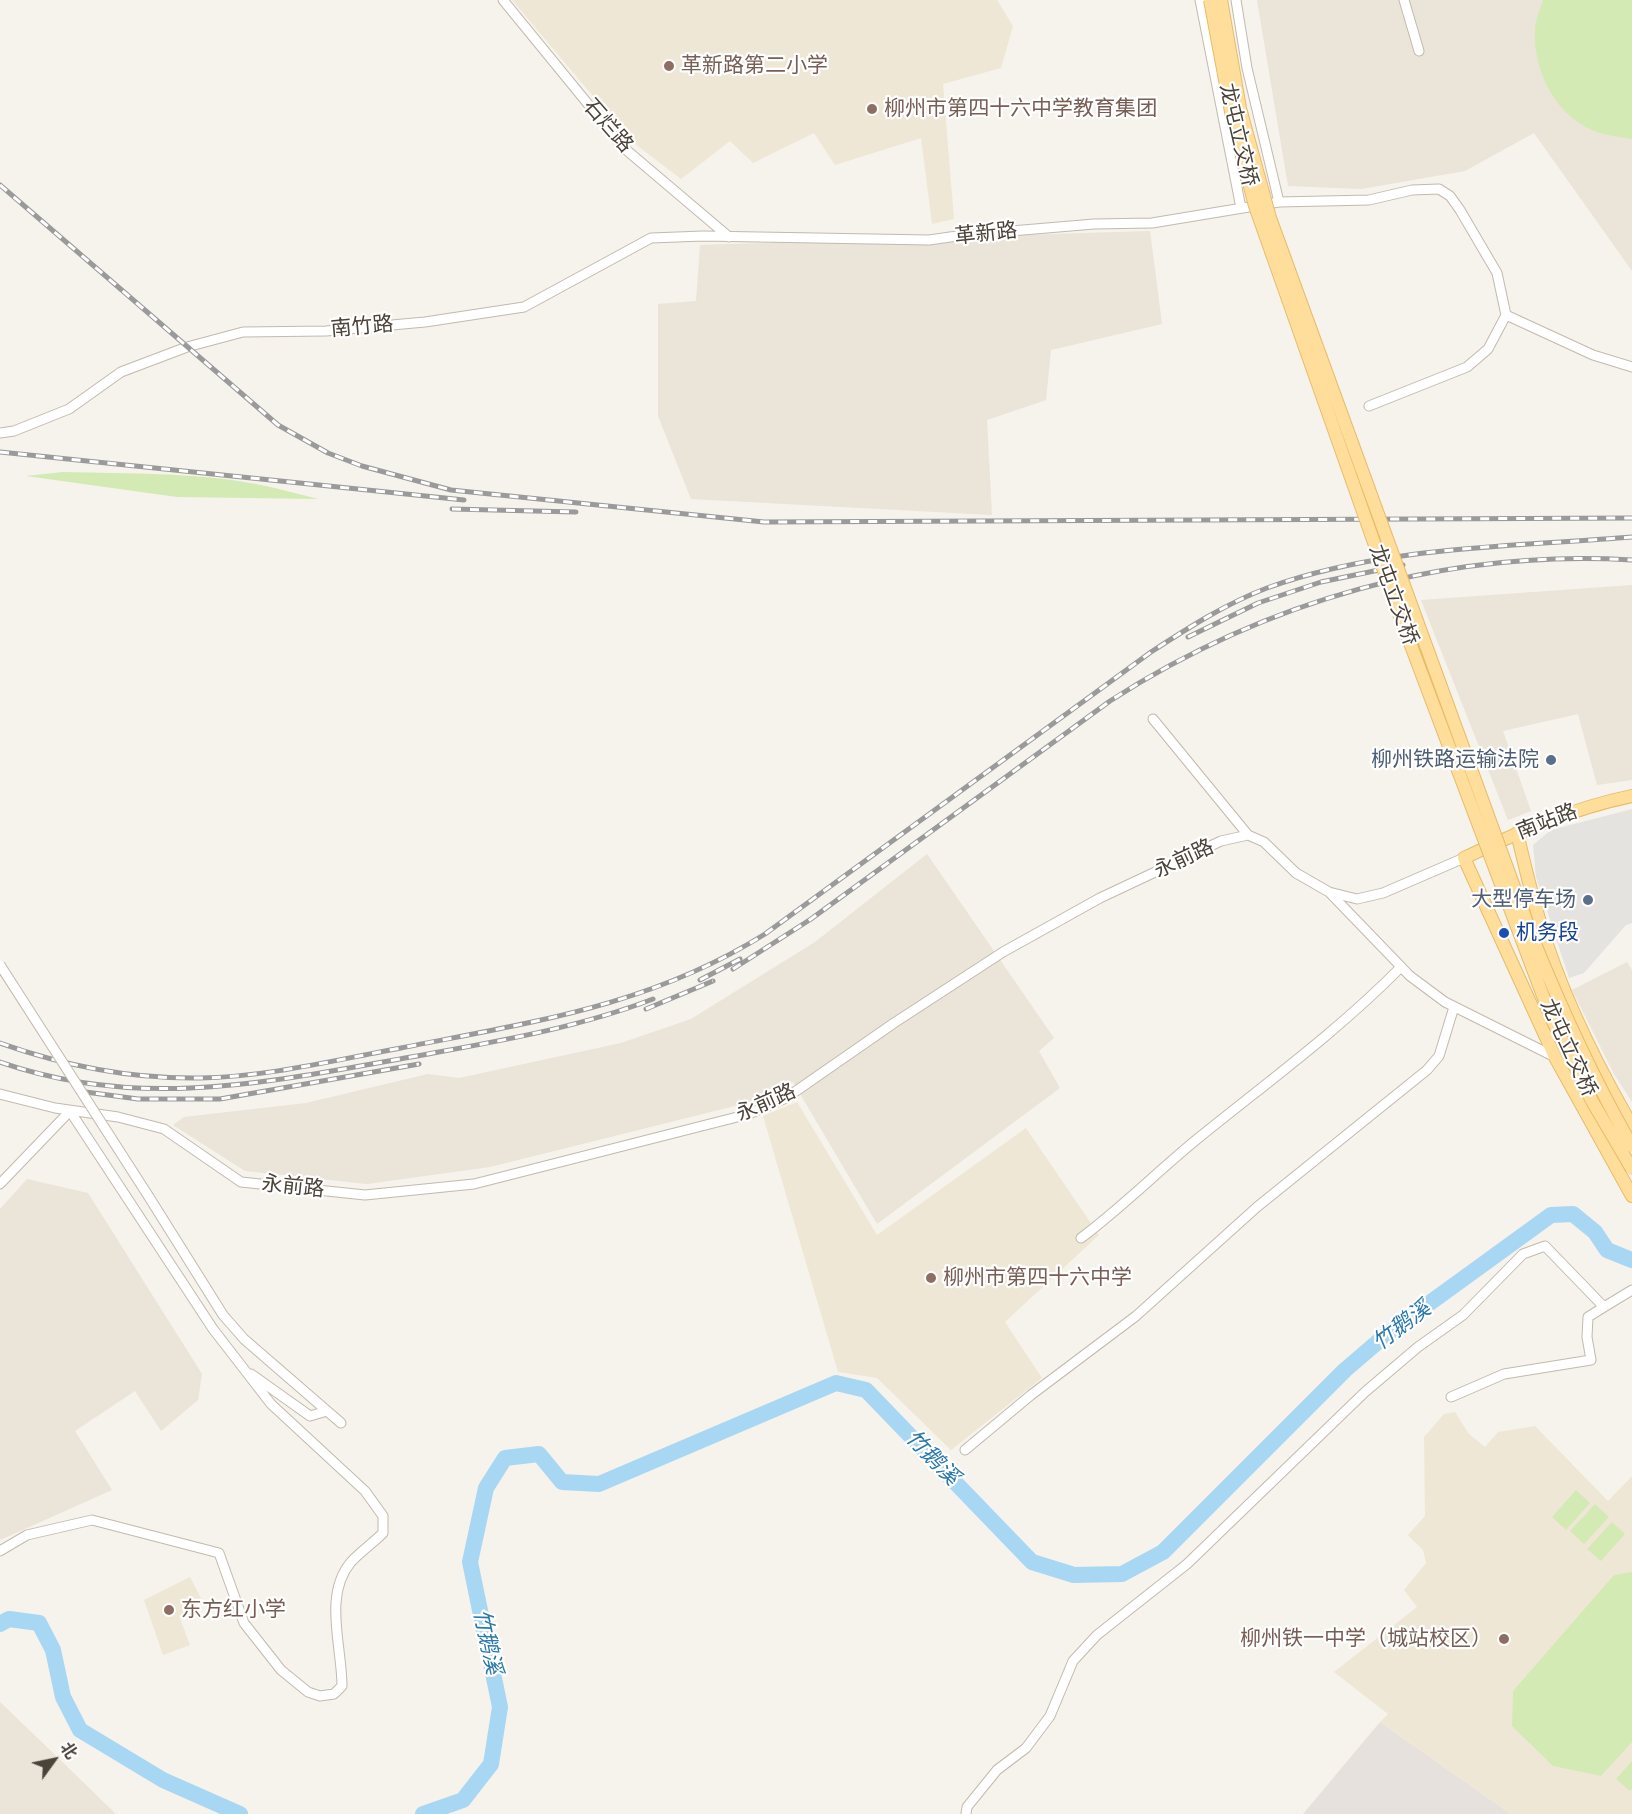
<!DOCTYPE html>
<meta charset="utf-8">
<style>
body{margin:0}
#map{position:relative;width:1632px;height:1814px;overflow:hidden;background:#f6f2ec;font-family:"Noto Sans","Noto Sans SC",sans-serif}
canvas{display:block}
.north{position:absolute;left:24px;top:1730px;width:60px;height:60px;-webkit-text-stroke:4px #fff;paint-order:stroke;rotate:57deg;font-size:16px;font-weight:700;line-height:24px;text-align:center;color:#4b4339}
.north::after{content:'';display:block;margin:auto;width:21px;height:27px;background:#4b4339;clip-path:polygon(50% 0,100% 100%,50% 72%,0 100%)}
</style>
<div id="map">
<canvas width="1632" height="1814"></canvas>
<div class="north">北</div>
</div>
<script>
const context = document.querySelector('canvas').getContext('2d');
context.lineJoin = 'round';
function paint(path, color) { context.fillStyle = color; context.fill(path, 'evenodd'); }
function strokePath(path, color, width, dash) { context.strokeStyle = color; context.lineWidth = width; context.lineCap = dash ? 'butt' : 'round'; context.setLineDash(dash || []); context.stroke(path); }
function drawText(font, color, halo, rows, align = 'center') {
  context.font = font + ' "Noto Sans","Noto Sans SC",sans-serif'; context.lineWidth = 4.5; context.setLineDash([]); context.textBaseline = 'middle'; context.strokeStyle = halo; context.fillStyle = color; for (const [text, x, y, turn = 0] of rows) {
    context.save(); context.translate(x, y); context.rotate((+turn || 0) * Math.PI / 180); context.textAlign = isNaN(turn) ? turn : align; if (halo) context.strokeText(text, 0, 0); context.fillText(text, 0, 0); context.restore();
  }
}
paint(new Path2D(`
 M1257 0H1632V271L1534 133 1465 171 1361 189 1288 186Z
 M1150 231 1162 324 1051 350 1046 400 987 420 992 515 691 499 658 416V304L696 301 700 245Z
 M1632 585V780L1597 785 1578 714 1503 731 1531 811 1508 820 1421 600Z
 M927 854 1054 1038 1039 1051 1060 1088 877 1224 793 1082 747 1103 490 1167 367 1184 245 1171 173 1125 184 1117 306 1103 428 1074 459 1078 621 1043 691 1019 815 942Z
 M1627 962 1632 970V1102L1614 1074 1572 990Z
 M27 1179 88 1193 202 1374 198 1400 161 1431 135 1391 75 1431 112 1490 0 1540V1209Z
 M0 1702 50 1750 116 1814H0Z`), '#eae4d9');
paint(new Path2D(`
 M1380 1722 1511 1814H1303Z`), '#e6e1dd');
paint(new Path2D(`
 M512 0H997L1013 26 1001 68 943 84 954 219 932 224 921 138 835 165 814 133 753 163 730 141 681 179 630 140Z
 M797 1102 877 1235 1026 1128 1099 1235 1005 1322 1042 1378 951 1450 877 1378 838 1372 763 1116Z
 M1455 1412 1469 1434 1485 1447 1498 1432 1535 1426 1608 1501 1632 1476V1814H1511L1380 1722 1388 1714 1334 1672 1417 1607 1404 1590 1426 1563 1423 1550 1408 1535 1425 1516 1424 1437 1444 1414Z
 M190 1577 204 1604 179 1616 190 1645 163 1655 144 1600Z`), '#efe7d5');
paint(new Path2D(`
 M1543 0H1632V139C1622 137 1610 136 1600 133 1558 120 1533 73 1535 31 1535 21 1540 10 1543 0Z
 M63 472C127 474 192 472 256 484 277 488 298 494 318 499L177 497 26 476Z
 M1576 1490 1590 1503 1566 1530 1552 1517Z
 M1595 1504 1609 1517 1584 1544 1570 1531Z
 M1612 1522 1625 1534 1601 1561 1587 1549Z
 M1632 1572V1742L1601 1776 1553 1766 1512 1726 1513 1691 1614 1575Z
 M1632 1761V1789L1630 1791 1616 1779Z`), '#d4eab4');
paint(new Path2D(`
 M1632 809V923L1626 925 1584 973 1569 978 1536 877 1533 845 1551 830Z`), '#e5e3e0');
strokePath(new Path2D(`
 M0 1624 9 1619 39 1623 53 1650 63 1697 80 1730 163 1780 240 1814
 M423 1814 463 1800 491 1764 500 1707 470 1562 486 1488 505 1458 539 1454 562 1482 599 1484 836 1383 866 1390 1032 1562 1074 1575 1122 1574 1163 1552 1345 1370 1387 1334 1551 1215 1573 1214 1595 1232 1607 1250 1632 1260`), '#a8d7f3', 16);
const minor = new Path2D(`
 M503 0 624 148 729 237
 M1200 0 1241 208
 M1236 0 1247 68 1279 202
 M1404 0 1419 51
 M1369 406 1467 367 1488 349 1506 315
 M0 433 14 431 69 409 121 372 187 347 243 332 326 331 425 322 524 307 651 238 703 236 929 240 964 235 1094 224 1152 223 1279 202 1369 200 1412 190 1439 189 1450 196 1460 210 1497 273 1506 315 1593 355 1632 367
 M1153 719 1248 835
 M1329 892 1410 976 1445 1002 1555 1057
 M0 1094 55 1108 118 1117 164 1129 241 1182 365 1195 474 1184 749 1114 786 1098 894 1023 1003 952 1100 898 1221 841 1248 835 1264 842 1296 873 1329 892 1357 899 1383 893 1464 858
 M0 1184 70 1111 213 1329 271 1404 365 1491 383 1516V1533C373 1543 360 1552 351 1562 323 1595 342 1646 342 1686L334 1694 320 1696 308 1692 281 1670 244 1623 219 1553 92 1520 27 1535 0 1551
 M149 1197 223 1315 244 1339 341 1423
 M1081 1238C1121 1208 1157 1172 1196 1140 1265 1084 1338 1031 1401 967
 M251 1374 310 1416 327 1411
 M1451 1397 1504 1374 1591 1360 1587 1337 1588 1317 1604 1307
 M965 1450 1031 1395 1136 1316 1257 1207 1427 1070 1439 1056 1454 1007
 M966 1814 967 1807 997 1770 1026 1748 1050 1716 1073 1661 1097 1635 1187 1564 1365 1392 1418 1347 1463 1315 1523 1254 1545 1246 1604 1307 1632 1290`);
const major = new Path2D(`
 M1632 796C1573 808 1519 832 1464 858L1555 1057 1632 1196
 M1517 833C1524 862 1531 893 1540 922 1561 994 1595 1062 1632 1126`);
strokePath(minor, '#c2baad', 11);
strokePath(major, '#e7bc68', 14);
strokePath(minor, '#fff', 9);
strokePath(major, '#ffde9b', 12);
const rail = new Path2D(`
 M0 185 278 425 328 453 362 466 451 490 764 522 1632 518
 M0 452 464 500
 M452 509 576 512
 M1188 637 1258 603 1321 582 1403 565
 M733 969 811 919 1110 701C1265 601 1447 549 1632 560
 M700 980 740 959
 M646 1009 713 981
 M0 1043C65 1066 131 1079 200 1078 267 1077 335 1060 401 1048 532 1022 650 1006 765 934L1151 652C1188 628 1225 604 1267 588 1382 546 1511 547 1632 537
 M0 1062C142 1111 269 1082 411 1057 493 1042 575 1029 653 999
 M78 1091 138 1099H220L419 1064`);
strokePath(rail, '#9a9a9a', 5);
strokePath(rail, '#fff', 3, [9]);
const minorBridge = new Path2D(`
 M0 965 149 1197`);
const majorBridge = new Path2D(`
 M1210 0 1232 117 1255 206 1401 619 1551 1017 1592 1101 1632 1169
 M1221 0 1240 108 1270 218 1533 939C1562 1010 1593 1079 1632 1146`);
strokePath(minorBridge, '#c2baad', 11, []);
strokePath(majorBridge, '#e7bc68', 14, []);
strokePath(minorBridge, '#fff', 9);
strokePath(majorBridge, '#ffde9b', 12);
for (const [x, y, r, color] of [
 [669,66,6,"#8d6e63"],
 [872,109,6,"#8d6e63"],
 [1551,760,6,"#5c6f8a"],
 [1588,900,6,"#5c6f8a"],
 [1504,933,6,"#1a4fb4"],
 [931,1278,6,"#8d6e63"],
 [169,1610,6,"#8d6e63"],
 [1504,1639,6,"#8d6e63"]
]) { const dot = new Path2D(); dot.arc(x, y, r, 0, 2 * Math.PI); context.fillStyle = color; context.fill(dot); strokePath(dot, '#fff', 2); }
drawText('21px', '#785e54', '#fff', [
 ["革新路第二小学",681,66],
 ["柳州市第四十六中学教育集团",884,109],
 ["柳州市第四十六中学",943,1278],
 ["东方红小学",181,1610],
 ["柳州铁一中学（城站校区）",1492,1639,"right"]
], 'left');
drawText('21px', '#4b4339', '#fff', [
 ["石烂路",608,126,49],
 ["龙屯立交桥",1238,135,77],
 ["革新路",986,234,-6],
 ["南竹路",362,327,-5],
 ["龙屯立交桥",1393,595,70],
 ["南站路",1547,822,-21],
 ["永前路",1184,859,-25],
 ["龙屯立交桥",1568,1048,65],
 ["永前路",766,1103,-24],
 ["永前路",293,1187,6]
]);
drawText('21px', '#4e5e75', '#fff', [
 ["柳州铁路运输法院",1539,760],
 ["大型停车场",1576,900]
], 'right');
drawText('21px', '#164399', '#fff', [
 ["机务段",1516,933]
], 'left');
drawText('italic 22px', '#2a79aa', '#fff', [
 ["竹鹅溪",1402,1326,-37],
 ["竹鹅溪",932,1458,46],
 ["竹鹅溪",487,1642,78]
]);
</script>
